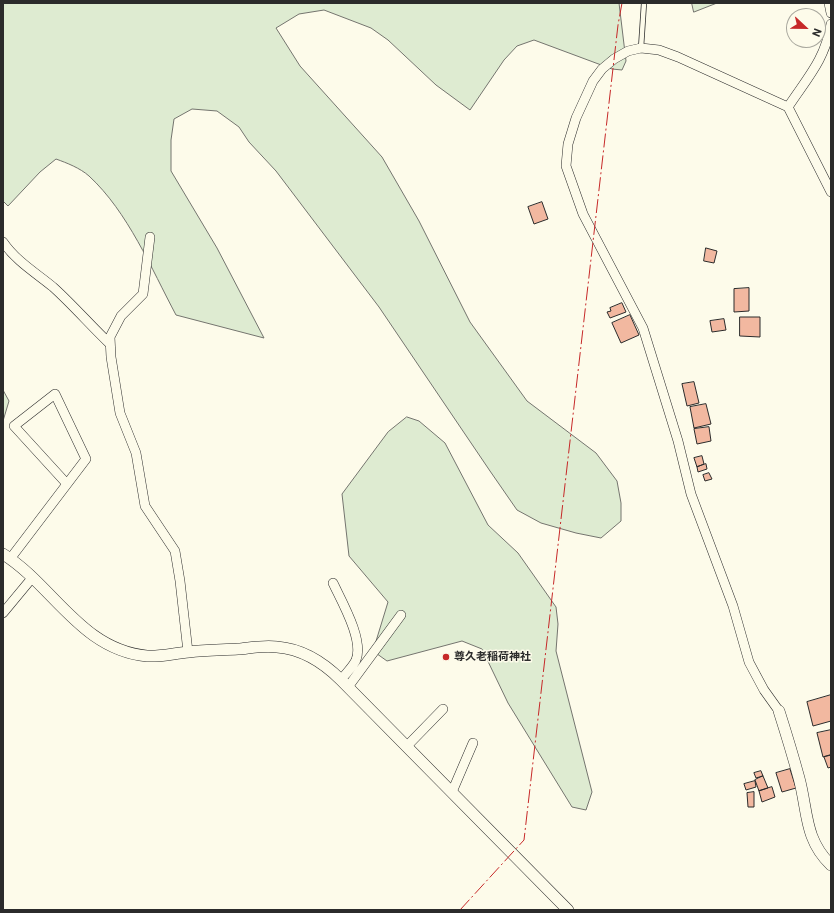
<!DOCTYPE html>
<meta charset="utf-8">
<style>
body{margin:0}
#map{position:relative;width:834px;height:913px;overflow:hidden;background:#fdfbea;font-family:Roboto,sans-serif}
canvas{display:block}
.frame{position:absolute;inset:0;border:4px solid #2b2b2b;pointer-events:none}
.north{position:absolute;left:786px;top:8px;width:40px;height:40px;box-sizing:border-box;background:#fdfbea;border:1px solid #a9a89e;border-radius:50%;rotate:112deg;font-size:11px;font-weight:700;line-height:16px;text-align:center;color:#2b2b2b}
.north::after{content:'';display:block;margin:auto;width:14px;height:18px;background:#c62828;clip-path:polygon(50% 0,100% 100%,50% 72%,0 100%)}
</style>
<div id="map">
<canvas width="834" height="913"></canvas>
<div class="frame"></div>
<div class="north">N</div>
</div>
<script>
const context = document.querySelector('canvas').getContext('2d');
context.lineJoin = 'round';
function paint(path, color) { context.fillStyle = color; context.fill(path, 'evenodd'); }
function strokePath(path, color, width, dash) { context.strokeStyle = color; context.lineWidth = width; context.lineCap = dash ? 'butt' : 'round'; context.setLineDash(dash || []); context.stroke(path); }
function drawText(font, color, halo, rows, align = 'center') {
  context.font = font + ' Roboto,"Noto Sans JP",sans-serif'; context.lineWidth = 3; context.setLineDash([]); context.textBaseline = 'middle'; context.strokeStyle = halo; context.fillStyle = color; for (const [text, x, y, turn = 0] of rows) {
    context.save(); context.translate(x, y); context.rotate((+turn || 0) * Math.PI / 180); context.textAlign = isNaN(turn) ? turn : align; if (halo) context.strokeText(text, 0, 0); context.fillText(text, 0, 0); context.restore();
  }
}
const green = new Path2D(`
 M3 3H619L626 61 622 70 612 69 534 40 517 46 504 60 470 110 436 85 388 40 371 28 324 10 299 14 276 28 300 66 382 157 419 221 470 322 527 401 596 453 617 481 621 503V521L601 538 576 533 541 523 517 510 490 471 379 307 276 171 249 142 239 127 217 111 192 109 174 119 171 140V171L217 248 264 338 176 315C151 268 128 212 89 176 80 168 67 163 56 159L40 172 8 206 3 201Z
 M692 3H717L694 12Z
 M3 390 9 401 3 421Z
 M407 417 419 421 445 443 488 525 518 553 556 607 558 624 556 651 592 792 586 810 572 807 508 703 482 649 462 641 387 661 373 651 388 602 349 556 342 494 388 432Z`);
paint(green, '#deebd1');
strokePath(green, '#74746e', 1);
const building = new Path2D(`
 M542 202 548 219 534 224 528 207Z
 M706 248 717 251 714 263 704 261Z
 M749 288V311L734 312V289Z
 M622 303 626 312 610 318 607 312 611 311 610 308Z
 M630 315 639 335 621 343 612 323Z
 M740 317H760V337L740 336Z
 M724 319 726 330 712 332 710 321Z
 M694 382 699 403 687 406 682 384Z
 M706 404 711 424 694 428 690 407Z
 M709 427 711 441 697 444 694 429Z
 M702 456 704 464 697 467 694 458Z
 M706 464 707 469 698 472 697 467Z
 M709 473 712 479 705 481 703 475Z
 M831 695V721L813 726 807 702Z
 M831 730V755L823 757 817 733Z
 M831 755V767L828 768 824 757Z
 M790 769 796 788 782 792 776 773Z
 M761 771 763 776 756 778 754 773Z
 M763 776 768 788 759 791 755 780Z
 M755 781 756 787 746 790 744 784Z
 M772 787 775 797 762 802 759 791Z
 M754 792V807H748L747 793Z`);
paint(building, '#f2b8a0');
strokePath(building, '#2b2b2b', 1);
const service = new Path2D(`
 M641 48 644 3`);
const minor = new Path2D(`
 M829 3 831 13
 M788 107C807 78 825 60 831 24
 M150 237 143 294 121 316 110 337 111 357 120 413 136 453 145 506 175 551 180 581 188 652
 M3 242C16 261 36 273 53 287 73 305 91 326 110 344
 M10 559 86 459 55 394 14 426 67 484
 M333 583C342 602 364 640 356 660 353 667 345 674 341 680
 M3 613 32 578
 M348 687 401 615
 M779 711 764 690 749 662 733 606 691 494 678 441 643 328 583 214 566 166 568 144 576 118 593 81 602 69 614 59 628 51 641 48 659 50 678 57 788 107 831 192
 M407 746 443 709
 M452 792 473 743`);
const tertiary = new Path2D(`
 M3 554C53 585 81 650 147 656 161 657 175 653 189 652 205 650 222 650 238 649 250 648 265 645 277 647 303 649 323 662 341 680L568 910
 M779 711C786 733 793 756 799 778 808 811 804 839 831 865`);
strokePath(service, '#2b2b2b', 6);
strokePath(minor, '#2b2b2b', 10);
strokePath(tertiary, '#2b2b2b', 12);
strokePath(service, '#fdfbea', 4.5);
strokePath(minor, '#fdfbea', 9);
strokePath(tertiary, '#fdfbea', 11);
strokePath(new Path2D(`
 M460 910 524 840 618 25 622 3`), '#c62828', 1, [14, 3, 2, 3]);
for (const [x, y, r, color] of [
 [446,657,4,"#c62828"]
]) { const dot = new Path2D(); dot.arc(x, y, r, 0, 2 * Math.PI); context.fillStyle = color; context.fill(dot); strokePath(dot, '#fdfbea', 1.5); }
drawText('bold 11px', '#2b2b2b', '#fdfbea', [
 ["尊久老稲荷神社",454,657]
], 'left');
</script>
